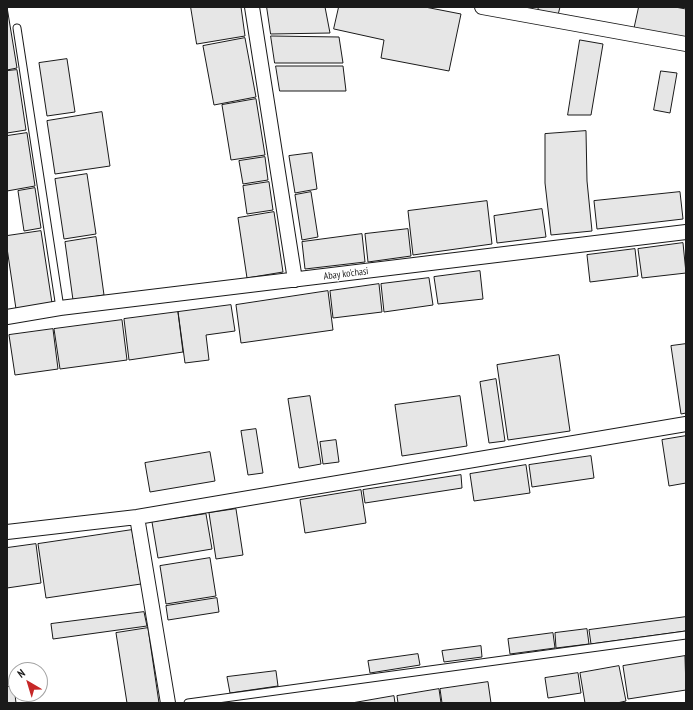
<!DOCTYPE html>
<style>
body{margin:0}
#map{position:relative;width:693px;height:710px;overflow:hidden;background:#fff;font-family:"PT Sans Narrow",sans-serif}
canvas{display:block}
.frame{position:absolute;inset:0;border:8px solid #1a1a1a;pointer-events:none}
.north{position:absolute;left:8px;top:662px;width:40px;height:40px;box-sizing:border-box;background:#fff;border:1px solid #a3a3a3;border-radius:50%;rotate:322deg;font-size:11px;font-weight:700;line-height:16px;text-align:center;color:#1a1a1a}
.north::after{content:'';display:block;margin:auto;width:14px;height:18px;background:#c62828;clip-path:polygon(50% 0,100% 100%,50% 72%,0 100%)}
</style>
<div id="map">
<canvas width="693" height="710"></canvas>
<div class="frame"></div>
<div class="north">N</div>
</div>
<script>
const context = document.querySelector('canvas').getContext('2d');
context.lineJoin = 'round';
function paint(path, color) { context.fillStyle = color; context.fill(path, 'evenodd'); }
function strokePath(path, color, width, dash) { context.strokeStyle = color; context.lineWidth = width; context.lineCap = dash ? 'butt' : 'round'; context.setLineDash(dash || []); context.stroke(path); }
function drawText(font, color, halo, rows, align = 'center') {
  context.font = font + ' "PT Sans Narrow",sans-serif'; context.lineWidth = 3; context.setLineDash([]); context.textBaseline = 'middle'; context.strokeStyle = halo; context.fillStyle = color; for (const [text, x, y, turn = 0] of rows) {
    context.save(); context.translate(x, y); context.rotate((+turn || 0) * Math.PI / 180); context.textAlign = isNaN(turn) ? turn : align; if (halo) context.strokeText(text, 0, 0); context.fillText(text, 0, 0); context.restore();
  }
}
const building = new Path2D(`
 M7 7 17 68 7 70Z
 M191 7H241L245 36 197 44Z
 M267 7H325L330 33 271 34Z
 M339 7H425L461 14 449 71 381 58 384 40 334 29Z
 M539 7H560L558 15 538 10Z
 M639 7H675L686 9V40L634 30Z
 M271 36 339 37 343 63H275Z
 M245 38 256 97 214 105 203 46Z
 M580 40 603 44 591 115H568Z
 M67 59 75 112 47 116 39 63Z
 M276 66H343L346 91H280Z
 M17 70 26 130 7 133V71Z
 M661 71 677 73 670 113 654 110Z
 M256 99 265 155 231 160 222 105Z
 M102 112 110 166 55 174 47 121Z
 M586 131 587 181 592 231 551 235 545 183V134Z
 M27 133 35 186 7 191V136Z
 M312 153 317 189 295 193 289 156Z
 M265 157 268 180 243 184 239 161Z
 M87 174 96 234 64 239 55 179Z
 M269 182 273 210 247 214 243 186Z
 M35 188 41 228 24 231 18 191Z
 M311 192 318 237 302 240 295 195Z
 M680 192 683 219 597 229 594 201Z
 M487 201 492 244 413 255 408 211Z
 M542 209 546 237 497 243 494 216Z
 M274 212 283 272 247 278 238 218Z
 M408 229 411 256 368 262 365 234Z
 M41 231 52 303 16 309 7 248V236Z
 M362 234 365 262 305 269 302 242Z
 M96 237 104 295 73 300 65 242Z
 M683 243 686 273 642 278 638 249Z
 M635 249 638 276 590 282 587 255Z
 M480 271 483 299 438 304 434 277Z
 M429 278 433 305 384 312 381 284Z
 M379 284 382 312 333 318 330 291Z
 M328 291 333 330 241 343 236 305Z
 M231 305 235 331 206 335 209 360 185 363 178 312Z
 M178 312 183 352 129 360 124 319Z
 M122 320 127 360 60 369 54 329Z
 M53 329 58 369 15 375 9 335Z
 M686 344V413L681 414 671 346Z
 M559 355 570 431 508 440 497 365Z
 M496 379 505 441 489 443 480 382Z
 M310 396 321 464 299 468 288 399Z
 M460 396 467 446 402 456 395 405Z
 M256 429 263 473 248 475 241 431Z
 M686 436V483L669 486 662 440Z
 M336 440 339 462 323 464 320 442Z
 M210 452 215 481 150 492 145 463Z
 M591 456 594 478 532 487 529 465Z
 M526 465 530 493 474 501 470 474Z
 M461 475 462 488 365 503 363 490Z
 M361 490 366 523 305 533 300 500Z
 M236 509 243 555 216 559 209 513Z
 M206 514 212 549 158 558 152 522Z
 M132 530 141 584 46 598 38 544Z
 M36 544 41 583 7 588V548Z
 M210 558 216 596 166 604 160 566Z
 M217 598 219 612 168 620 166 606Z
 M144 612 147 626 53 639 51 624Z
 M686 617V631L591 644 589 630Z
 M148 628 159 703H127L116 633Z
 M587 629 589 644 556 648 555 633Z
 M553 633 555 648 510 654 508 639Z
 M481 646 482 657 444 662 442 651Z
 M418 654 420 665 370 673 368 661Z
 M685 656 686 690 628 699 623 666Z
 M619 666 626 701 617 703H585L580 673Z
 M276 671 278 686 230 693 227 677Z
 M578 673 581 693 548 698 545 678Z
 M488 682 491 703H442L440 689Z
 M14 686 16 703H7V687Z
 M439 689 441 703H398L397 696Z
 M394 696 395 703H352Z`);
paint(building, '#e6e6e6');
strokePath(building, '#1a1a1a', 1);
const service = new Path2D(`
 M17 28 60 308
 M188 703 686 635`);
const minor = new Path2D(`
 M252 7 295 280
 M482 7 686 44
 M7 317 60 308 686 232
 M137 517 168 703
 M7 532 137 517 686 424`);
strokePath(service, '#1a1a1a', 9);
strokePath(minor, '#1a1a1a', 16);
strokePath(service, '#fff', 7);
strokePath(minor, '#fff', 14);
drawText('10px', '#1a1a1a', '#fff', [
 ["Abay ko'chasi",346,274,-7]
]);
</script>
